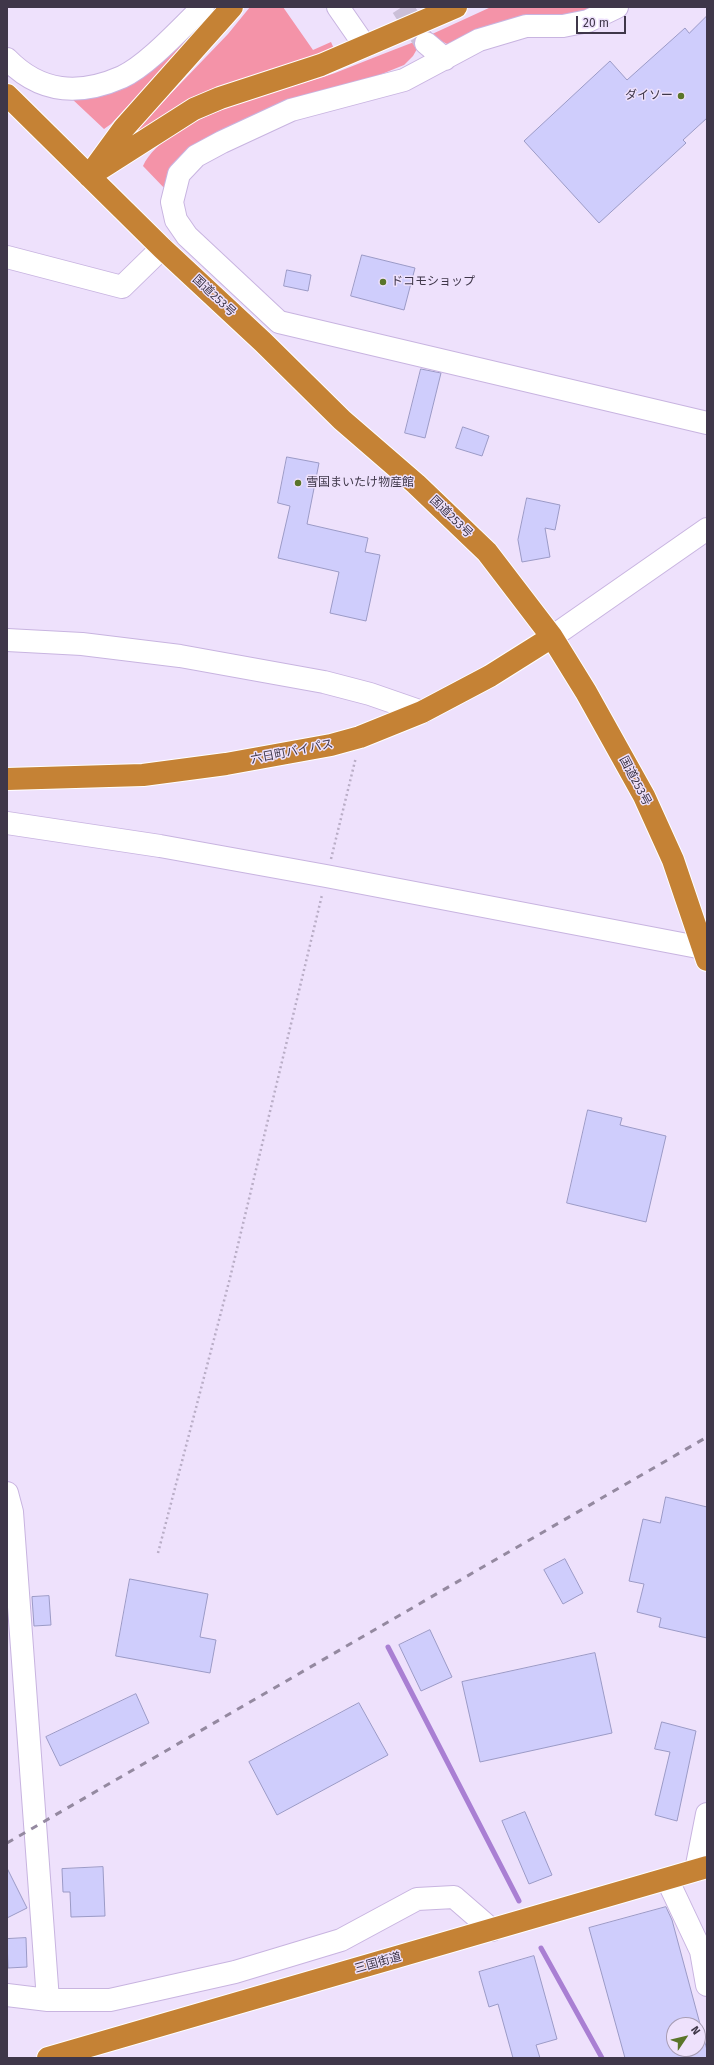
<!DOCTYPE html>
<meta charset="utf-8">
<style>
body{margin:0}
#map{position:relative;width:714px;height:2065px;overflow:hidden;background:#eee1fc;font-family:"Fira Sans",sans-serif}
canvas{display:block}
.frame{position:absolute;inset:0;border:8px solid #3f3749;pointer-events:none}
.north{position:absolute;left:666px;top:2017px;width:40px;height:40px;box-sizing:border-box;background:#eee1fc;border:1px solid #a89db4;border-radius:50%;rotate:55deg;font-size:11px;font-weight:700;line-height:16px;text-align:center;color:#3f3749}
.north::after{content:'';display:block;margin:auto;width:14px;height:18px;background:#5a7529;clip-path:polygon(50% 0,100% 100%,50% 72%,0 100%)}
.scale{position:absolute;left:576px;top:16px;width:50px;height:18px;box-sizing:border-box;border:2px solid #3f3749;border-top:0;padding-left:5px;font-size:12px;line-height:14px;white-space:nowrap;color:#3f3749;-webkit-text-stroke:3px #eee1fc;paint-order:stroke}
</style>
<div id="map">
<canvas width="714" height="2065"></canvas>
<div class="frame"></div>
<div class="north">N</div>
<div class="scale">20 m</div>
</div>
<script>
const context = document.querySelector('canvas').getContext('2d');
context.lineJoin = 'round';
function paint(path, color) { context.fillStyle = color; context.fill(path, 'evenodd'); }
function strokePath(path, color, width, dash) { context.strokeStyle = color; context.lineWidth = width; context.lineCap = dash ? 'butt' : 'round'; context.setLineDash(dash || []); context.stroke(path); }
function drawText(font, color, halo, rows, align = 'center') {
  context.font = font + ' "Fira Sans","Noto Sans JP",sans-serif'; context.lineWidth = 3; context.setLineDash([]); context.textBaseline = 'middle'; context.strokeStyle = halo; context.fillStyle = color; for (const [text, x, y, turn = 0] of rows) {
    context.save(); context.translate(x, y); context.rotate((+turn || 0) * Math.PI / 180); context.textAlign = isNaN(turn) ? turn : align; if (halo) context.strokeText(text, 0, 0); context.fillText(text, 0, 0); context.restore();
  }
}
paint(new Path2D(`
 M211 7H221L111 124 104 129 71 98Z
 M250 7H283L313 50 331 42 335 51 135 135 133 133 228 34Z
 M491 7H597L449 45 430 35Z
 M414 42 417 49 413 56 404 65 367 80 286 102 167 191 143 166C168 115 283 91 335 73 361 63 387 52 414 42Z`), '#f493a8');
strokePath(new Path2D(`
 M388 1647 519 1901
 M541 1948 602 2058`), '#a97fd3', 5);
const building = new Path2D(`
 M707 16V118L683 140 686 143 599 223 524 141 610 61 627 80 685 28 689 33Z
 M362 255 415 268 404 310 351 296Z
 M287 270 311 275 308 291 284 286Z
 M421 369 441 373 425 438 405 433Z
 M463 427 489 436 482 456 456 448Z
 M287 457 319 463 307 524 368 538 365 552 380 555 366 621 330 613 339 572 278 558 290 506 278 503Z
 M527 498 560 505 555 530 545 528 550 557 522 562 518 540Z
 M588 1110 622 1118 620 1125 666 1136 646 1222 567 1203Z
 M666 1497 707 1507V1638L659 1627 661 1618 637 1612 644 1584 629 1581 643 1519 660 1523Z
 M565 1559 583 1593 563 1604 544 1570Z
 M130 1579 208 1594 200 1637 216 1640 210 1673 116 1656Z
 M49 1596 51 1625 34 1626 32 1597Z
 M430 1630 452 1677 421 1691 399 1645Z
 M595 1653 612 1733 480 1762 462 1682Z
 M136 1694 149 1723 60 1766 46 1737Z
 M359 1703 388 1755 277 1815 249 1762Z
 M662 1722 696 1731 677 1821 655 1815 670 1752 655 1749Z
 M525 1812 552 1875 529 1884 502 1821Z
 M103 1867 105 1916 71 1917 70 1892H63L62 1869Z
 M7 1868 27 1908 7 1918Z
 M666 1907 672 1920 707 2050V2058H625L589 1928ZM674 2025H698V2049H674Z
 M26 1938 27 1967 8 1968 7 1939Z
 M534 1956 557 2039 536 2045 540 2058H513L498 2004 489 2007 479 1972Z`);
paint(building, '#cfcdfc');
strokePath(building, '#9b9ac6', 1);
strokePath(new Path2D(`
 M402 7 424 41`), '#cbbfd8', 22, [22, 11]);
const minor = new Path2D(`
 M338 7 365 46
 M617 7 588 21 563 26H526L479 40 404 80 291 110 222 142 196 156 179 174 172 202 176 220 187 236 279 322 707 423
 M426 43 445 59
 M7 59C40 93 79 96 122 77 148 65 182 27 203 7
 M7 257 122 287 162 248
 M552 637 707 529
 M7 640 82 644 180 656 324 682 370 694 422 712
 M7 823 160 846 326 876 703 948
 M7 1493 12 1512 48 2000
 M696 1870 707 1814
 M667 1879 701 1951 707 1985
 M7 1995 48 2000H110L235 1972 341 1940 417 1899 454 1897 492 1930`);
const highway = new Path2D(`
 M7 95 162 248 263 342 342 420 416 484 487 552 552 637 586 692 644 796 673 860 707 960
 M97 165 124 128 232 7
 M89 176 194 109 220 98 321 65 456 7
 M7 779 143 775 226 764 331 745 360 737 422 712 490 676 552 637
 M48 2058 707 1867`);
strokePath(minor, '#c8b4e0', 24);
strokePath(highway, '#fff', 24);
strokePath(new Path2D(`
 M331 859 356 757
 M158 1553 230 1278 322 895`), '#b9adc6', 2.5, [2, 3]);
strokePath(minor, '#fff', 22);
strokePath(highway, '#c58235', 22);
strokePath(new Path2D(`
 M7 1843 707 1437`), '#9489a0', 3, [7, 7]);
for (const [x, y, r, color] of [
 [681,96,4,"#5a7529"],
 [383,282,4,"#5a7529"],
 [298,483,4,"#5a7529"]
]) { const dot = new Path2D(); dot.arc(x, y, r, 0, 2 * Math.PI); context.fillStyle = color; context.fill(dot); strokePath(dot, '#eee1fc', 1.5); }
drawText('12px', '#3f3749', '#eee1fc', [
 ["ダイソー",673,96,"right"],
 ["ドコモショップ",391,282],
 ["雪国まいたけ物産館",306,483]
], 'left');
drawText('12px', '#3f3749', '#eee1fc', [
 ["国道253号",214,296,43],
 ["国道253号",451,517,44],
 ["六日町バイパス",292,752,-11],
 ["国道253号",635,781,62],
 ["三国街道",378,1963,-16]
]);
</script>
